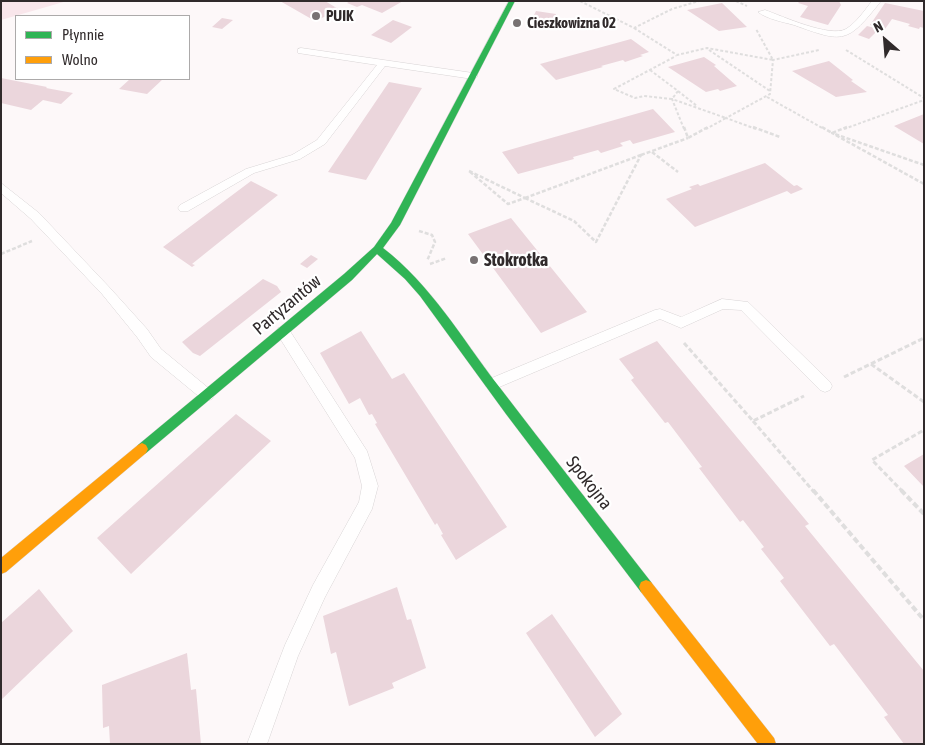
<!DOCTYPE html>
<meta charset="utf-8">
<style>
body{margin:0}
#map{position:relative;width:925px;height:745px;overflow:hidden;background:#fdf8f9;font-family:"Asap Condensed",sans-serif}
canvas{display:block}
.frame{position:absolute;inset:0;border:2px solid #302a2b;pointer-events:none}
.legend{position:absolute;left:15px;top:15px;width:175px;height:65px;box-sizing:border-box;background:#fff;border:1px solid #acaaaa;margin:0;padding:6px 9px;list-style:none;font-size:15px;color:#302a2b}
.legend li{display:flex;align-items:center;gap:10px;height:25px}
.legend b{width:25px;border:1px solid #acaaaa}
.north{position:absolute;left:860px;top:15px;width:50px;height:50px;-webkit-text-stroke:4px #fff;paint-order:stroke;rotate:333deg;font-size:14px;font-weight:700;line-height:20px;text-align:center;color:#302a2b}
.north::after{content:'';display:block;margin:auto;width:18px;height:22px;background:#302a2b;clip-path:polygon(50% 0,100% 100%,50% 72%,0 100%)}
</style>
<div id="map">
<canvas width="925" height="745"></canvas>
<div class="frame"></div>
<ul class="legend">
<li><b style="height:6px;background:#30b455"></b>Płynnie</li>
<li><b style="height:6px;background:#ff9f0a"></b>Wolno</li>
</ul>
<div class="north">N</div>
</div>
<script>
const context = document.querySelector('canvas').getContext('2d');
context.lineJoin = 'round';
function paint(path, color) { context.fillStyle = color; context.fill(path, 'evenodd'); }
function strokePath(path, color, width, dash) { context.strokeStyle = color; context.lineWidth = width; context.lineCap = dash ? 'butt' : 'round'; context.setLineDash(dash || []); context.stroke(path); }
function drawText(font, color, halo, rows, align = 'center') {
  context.font = font + ' "Asap Condensed",sans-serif'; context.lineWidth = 4.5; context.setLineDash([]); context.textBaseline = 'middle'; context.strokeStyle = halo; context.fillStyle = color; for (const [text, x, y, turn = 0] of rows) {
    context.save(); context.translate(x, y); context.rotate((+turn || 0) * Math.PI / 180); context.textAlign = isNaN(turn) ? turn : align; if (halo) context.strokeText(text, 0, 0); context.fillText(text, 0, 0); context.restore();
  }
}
paint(new Path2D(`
 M1 1H67L1 20Z`), '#f9e6eb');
paint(new Path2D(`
 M280 1H325L340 10 315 21Z
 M350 1H403L382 13 362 5 357 7 347 3Z
 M800 1H839L841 5 828 25 800 17 808 6 798 3Z
 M722 3 747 27 719 31 687 10Z
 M885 3 924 11V28L920 27 919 29 908 26 910 24 892 19 885 29 870 25Z
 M536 11 556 14 554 21 533 17Z
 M222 18 233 20 222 29 212 27Z
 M393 20 412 27 391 43 371 35Z
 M867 26 879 29 869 39 858 35Z
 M631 39 649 52 640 55 643 56 625 62 623 60 601 66 603 67 556 80 540 64Z
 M704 57 716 65 714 66 737 86 720 91 718 89 706 92 668 67Z
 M829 61 853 80 851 81 867 92 836 97 792 71Z
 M1 78 47 87 46 88 73 93 61 104 43 100 31 110 1 103Z
 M130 79H163L147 94 119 89Z
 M389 82 422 88 366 180 328 172Z
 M653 109 675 132 633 144 630 140 620 143 623 146 601 153 598 150 573 157 574 159 518 174 502 152Z
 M924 114V144L894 126Z
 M765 163 794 186 797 185 803 189 791 194 787 191 695 227 666 199 692 189 689 187 698 184 700 186Z
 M251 181 278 195 192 264 195 265 192 267 163 247Z
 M511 218 587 312 541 333 468 234Z
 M311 255 318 259 307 268 300 264Z
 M263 279 277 286 281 292 200 356 193 353 182 342Z
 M361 331 392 379 404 373 507 527 456 560 441 535 443 534 437 523 435 525 375 424 377 423 372 414 369 415 360 398 349 404 320 353Z
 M657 341 809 524 805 526 924 671V744H904L884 717 888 715 834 644 830 646 780 581 784 578 761 549 764 547 743 520 740 522 699 468 702 467 668 422 665 423 631 380 634 378 619 359Z
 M236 414 271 441 131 574 97 538Z
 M924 454V487L904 466Z
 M397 587 407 620 411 619 426 668 392 683 394 688 349 706 336 652 331 654 323 616Z
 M39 589 73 631 1 700V623Z
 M552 614 622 714 595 737 526 633Z
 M187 653 191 690 196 689 201 744H110L109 726 103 728 102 685Z`), '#ebd6dc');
const lane = new Path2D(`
 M872 1H881C847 44 844 43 794 25 783 22 767 19 758 12L765 10C782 16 830 38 846 29 856 23 865 10 872 1Z
 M301 48 473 73 478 76 473 79 385 66 325 144 300 159 254 173 188 211H180L178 208 180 205 246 169 292 155 317 140 377 65 298 53V49Z
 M1 183 39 213 110 288 147 329 161 349 212 391 214 395 212 399 207 401 202 399 151 357 137 337 102 294 31 219 1 193Z
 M722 299 748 302 830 382 832 386 830 390 825 392 820 390 741 310 723 309 681 328 660 319 497 388 492 390 487 388 485 384 487 380 655 310 660 309 681 317Z
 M283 327 288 328 367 451 378 486 372 509 325 597 298 656 267 744H247L285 645 313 585 359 502 362 486 355 458 276 332 278 328Z`);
const fast = new Path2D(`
 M509 1H515L400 225 383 248C431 285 461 337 497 384 548 451 600 516 651 582L653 587 651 592 646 594 641 592 506 414 420 296 405 279 377 254 352 280 146 453 142 455 138 453 136 449 138 445 344 274 374 247 391 223Z`);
const slow = new Path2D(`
 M142 443 146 445 148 449 146 453 6 572 1 574V558L138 445Z
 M646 580 651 582 774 738 776 744H758L641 592 639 587 641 582Z`);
strokePath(lane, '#d8d4d5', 1);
strokePath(fast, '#d8d4d5', 1);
strokePath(slow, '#d8d4d5', 1);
strokePath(new Path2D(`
 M580 1 634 28 672 9 699 1
 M736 1 747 6
 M634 28 677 55 707 48 773 60 756 29
 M709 50 770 91
 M846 50 924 98
 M650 70 678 91 672 99 644 96 635 98 614 89 676 56
 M678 91 697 106
 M767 97 824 129
 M684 129 672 99 726 118 706 129
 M756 129 726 118 770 94 773 60 819 50
 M844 129 924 100`), '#dfdede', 2, [3, 2]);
strokePath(new Path2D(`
 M684 127 688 138 708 127
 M753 127 780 137
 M822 127 832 133 847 127
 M652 152 678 172
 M641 155 688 138
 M924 165 832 133 924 184
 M469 171 525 198 508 204Z
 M525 198 574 221 596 242 641 155
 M525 198 641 155
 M419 231 432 235 435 242 427 261
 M1 254 32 241
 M430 264 447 258`), '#dfdede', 2.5, [4, 2]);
strokePath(new Path2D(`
 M684 343 753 421 804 396
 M871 364 924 402
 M844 377 924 338
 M753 421 814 492
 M903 492 872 460 924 430`), '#dfdede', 3, [5, 2.5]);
strokePath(new Path2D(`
 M813 490 924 620
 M901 490 924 514`), '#dfdede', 4, [6, 3]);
paint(lane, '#fffefe');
paint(fast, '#30b455');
paint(slow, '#ff9f0a');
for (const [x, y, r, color] of [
 [316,16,5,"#787273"],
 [517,23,5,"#787273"],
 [474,260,5,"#787273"]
]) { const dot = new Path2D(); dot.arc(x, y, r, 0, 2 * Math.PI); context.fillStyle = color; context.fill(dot); strokePath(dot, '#fff', 2); }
drawText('bold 15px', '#302a2b', '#fff', [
 ["PUIK",326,16],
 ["Cieszkowizna 02",527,23]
], 'left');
drawText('bold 18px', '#302a2b', '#fff', [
 ["Stokrotka",484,260]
], 'left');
drawText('18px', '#302a2b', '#fff', [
 ["Partyzantów",287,305,-40],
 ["Spokojna",589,483,52]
]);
</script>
